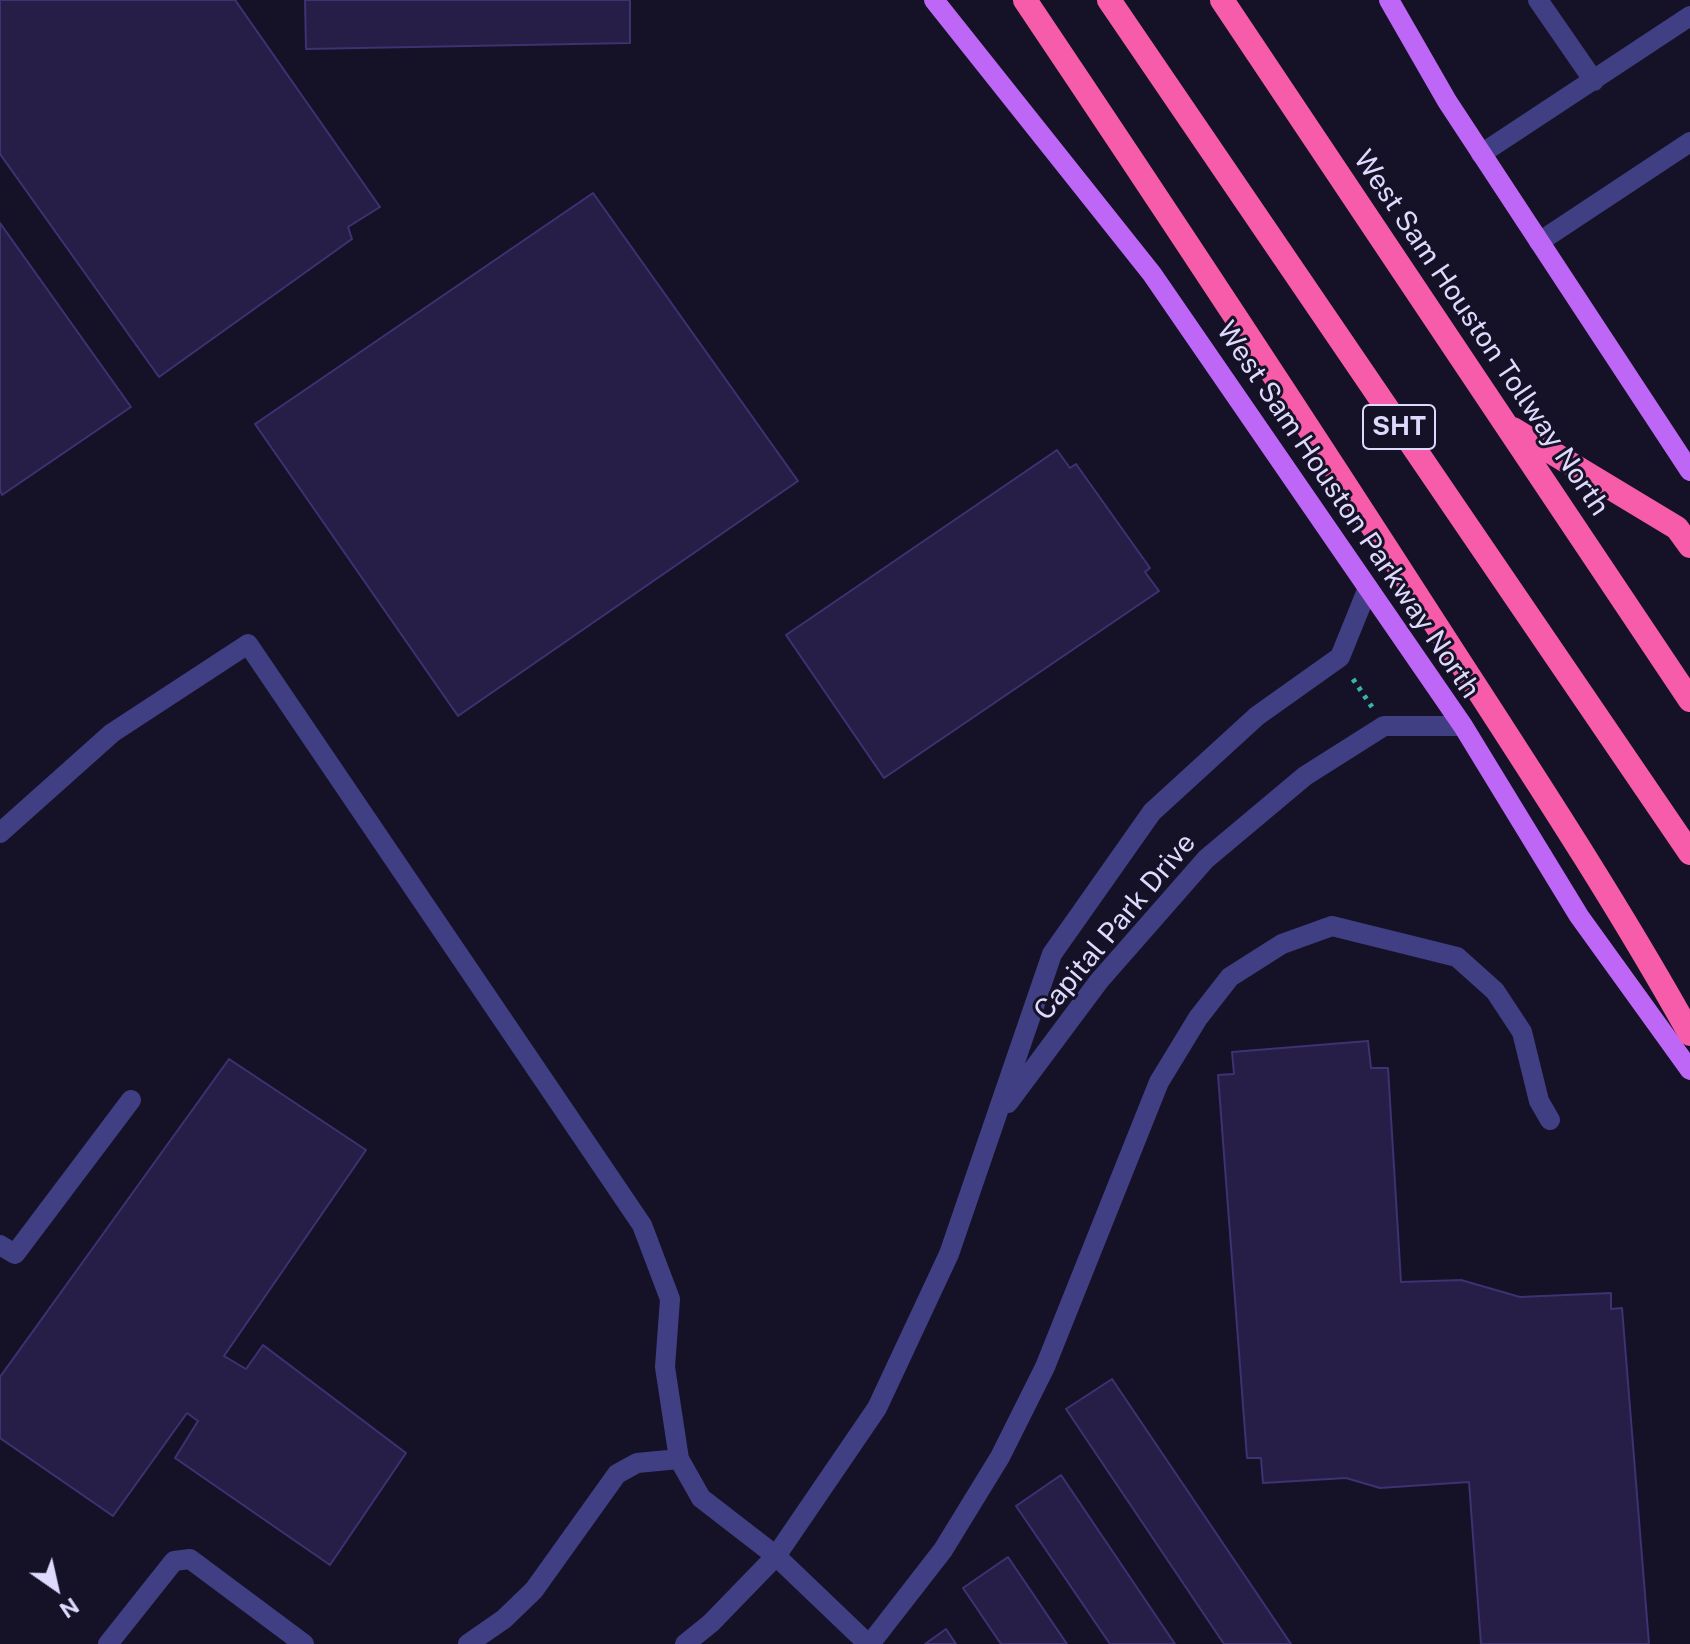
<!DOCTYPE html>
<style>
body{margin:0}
#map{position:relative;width:1690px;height:1644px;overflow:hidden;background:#151127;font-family:"Public Sans",sans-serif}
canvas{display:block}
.north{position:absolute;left:16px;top:1548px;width:80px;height:80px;-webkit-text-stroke:6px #151127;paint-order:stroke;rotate:146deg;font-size:22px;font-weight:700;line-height:32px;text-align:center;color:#dddafd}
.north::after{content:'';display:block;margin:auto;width:28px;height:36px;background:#dddafd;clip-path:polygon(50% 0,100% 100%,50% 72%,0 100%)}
</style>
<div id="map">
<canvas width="1690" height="1644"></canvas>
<div class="north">N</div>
</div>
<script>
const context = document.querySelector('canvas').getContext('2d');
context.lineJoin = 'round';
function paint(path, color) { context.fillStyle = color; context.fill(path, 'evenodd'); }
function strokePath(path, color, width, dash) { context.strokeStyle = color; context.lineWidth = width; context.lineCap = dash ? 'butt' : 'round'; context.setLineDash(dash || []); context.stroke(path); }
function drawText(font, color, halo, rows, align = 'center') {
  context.font = font + ' "Public Sans",sans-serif'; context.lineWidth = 6; context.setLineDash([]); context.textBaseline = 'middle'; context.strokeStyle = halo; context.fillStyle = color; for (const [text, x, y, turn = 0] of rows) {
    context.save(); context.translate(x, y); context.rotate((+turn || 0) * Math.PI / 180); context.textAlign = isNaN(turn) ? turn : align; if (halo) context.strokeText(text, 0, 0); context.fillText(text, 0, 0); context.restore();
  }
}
const building = new Path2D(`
 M0 0H235L380 207 348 227 352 239 159 377 0 154Z
 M305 0H630V43L306 49Z
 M593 193 798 481 458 716 255 424Z
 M0 223 131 407 2 495 0 490Z
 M1057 450 1070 468 1076 464 1150 568 1145 572 1159 591 884 778 786 635Z
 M1368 1041 1371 1068H1388L1401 1282 1461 1280 1520 1297 1611 1293V1309L1622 1308 1649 1644H1481L1469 1482 1380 1488 1346 1478 1263 1483 1261 1458H1247L1218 1075 1234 1074 1232 1052Z
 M229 1059 366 1150 224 1356 246 1369 263 1345 406 1453 330 1565 175 1458 198 1421 187 1413 113 1516 0 1438V1377Z
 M1112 1379 1291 1644H1224L1066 1409Z
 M1061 1475 1175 1644H1110L1016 1506Z
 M1008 1557 1067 1644H1001L963 1588Z
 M946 1629 956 1644H925Z`);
paint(building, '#261e47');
strokePath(building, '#3d3272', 2);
strokePath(new Path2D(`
 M1353 679 1372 707`), '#37b3a9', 5, [4, 6]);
strokePath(new Path2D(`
 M1538 0 1594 81
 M1481 154 1690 16
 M1539 242 1690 142
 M0 833 112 733 248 644 642 1225 670 1299 665 1367 679 1459 701 1498 776 1556 868 1644
 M1008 1103 1099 981 1206 859 1305 776 1384 726H1463
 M0 1245 15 1254 131 1100
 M108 1644 174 1561 190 1559 304 1644
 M468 1644 504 1619 534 1590 617 1474 637 1463 679 1459
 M685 1644 711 1623 776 1556 877 1408 949 1254 1052 954 1152 812 1257 716 1340 657 1368 588
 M870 1644 943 1550 1000 1457 1045 1367 1159 1082 1198 1018 1230 977 1282 944 1332 926 1457 957 1495 991 1522 1032 1539 1101 1550 1120`), '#403f83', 20);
strokePath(new Path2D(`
 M934 0 1152 274 1463 726 1579 916 1690 1070
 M1389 0 1447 101 1690 471`), '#be67f6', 20);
strokePath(new Path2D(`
 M1025 0C1164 207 1301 415 1436 625 1523 760 1612 894 1690 1034
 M1109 0 1690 853
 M1222 0 1690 700
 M1513 429 1677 528 1690 546`), '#f65ca9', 24);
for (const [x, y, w] of [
 [1399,427,72]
]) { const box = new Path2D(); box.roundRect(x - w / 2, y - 22, w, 44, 6); context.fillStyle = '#151127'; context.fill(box); strokePath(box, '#dddafd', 2); }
drawText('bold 26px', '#dddafd', null, [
 ["SHT",1399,427]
]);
drawText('28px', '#dddafd', '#151127', [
 ["West Sam Houston Tollway North",1481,333,56],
 ["West Sam Houston Parkway North",1348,510,56],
 ["Capital Park Drive",1115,927,-50]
]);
</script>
